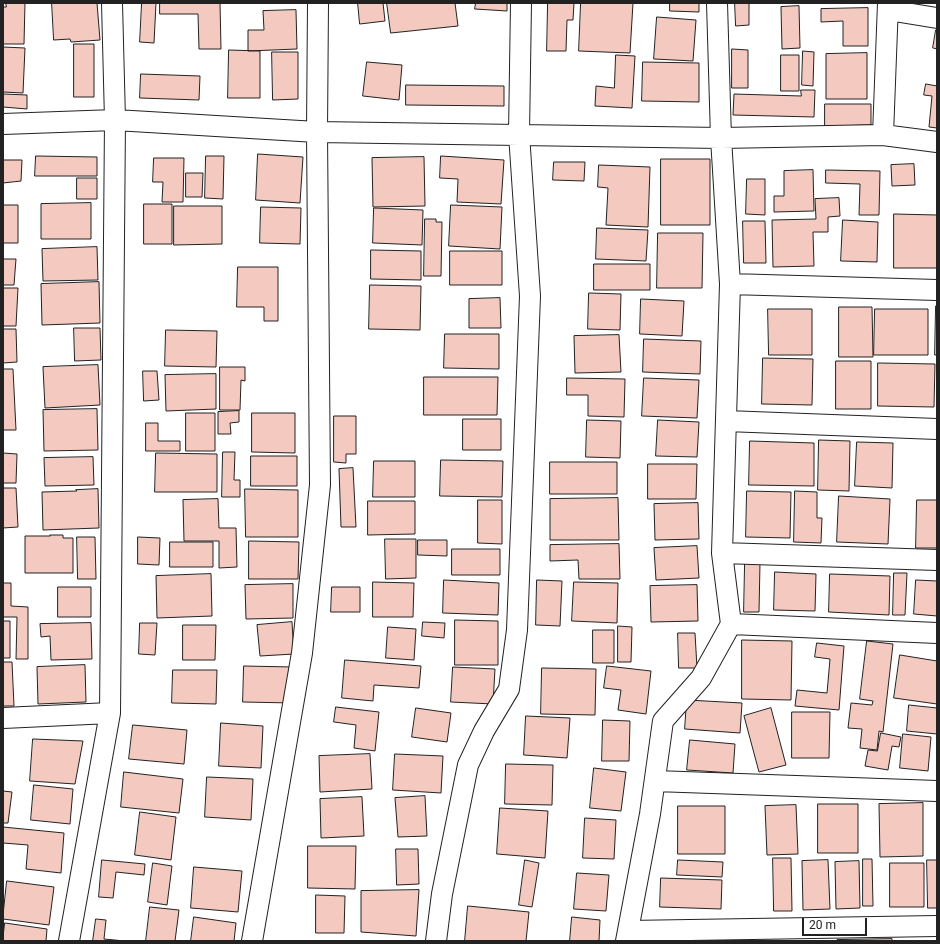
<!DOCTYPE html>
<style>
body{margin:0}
#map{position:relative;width:940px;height:944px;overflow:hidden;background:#fff;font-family:Roboto,sans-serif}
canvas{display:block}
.frame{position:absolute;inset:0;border:4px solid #222;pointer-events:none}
.scale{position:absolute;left:802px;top:918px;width:65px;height:18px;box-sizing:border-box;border:2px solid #222;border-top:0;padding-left:5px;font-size:12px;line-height:14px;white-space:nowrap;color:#222;-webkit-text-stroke:3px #fff;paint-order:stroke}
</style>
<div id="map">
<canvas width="940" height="944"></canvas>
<div class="frame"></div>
<div class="scale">20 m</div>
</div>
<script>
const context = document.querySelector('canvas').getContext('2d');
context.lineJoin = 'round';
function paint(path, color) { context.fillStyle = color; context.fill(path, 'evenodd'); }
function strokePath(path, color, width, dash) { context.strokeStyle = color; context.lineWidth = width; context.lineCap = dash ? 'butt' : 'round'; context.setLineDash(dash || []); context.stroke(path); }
const building = new Path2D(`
 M6 3H25L24 44H3V7H6Z
 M52 3H97L100 40 71 42 70 39 54 40Z
 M142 3H156L154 43 140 42Z
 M160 3H220L221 49H199L198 14H160Z
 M358 3H383L385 21 360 24Z
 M387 3H455L458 26 391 33Z
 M476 3H507V11L475 9Z
 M548 3H574L573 20H567L566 51H547Z
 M581 3H633L630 53 579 51Z
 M670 3H699V12L670 11Z
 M735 3H749V25L736 26Z
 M799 6 800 48 782 49 781 7Z
 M868 8V46H843V21L821 22V9Z
 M296 10 297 49 248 51V30H264L263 11Z
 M657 17 696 20 693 61 654 59Z
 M936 30H937V49L933 48Z
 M74 44H94V97H74Z
 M3 47 25 48 23 93 3 92Z
 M732 49 748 50V88H732Z
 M229 50 260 51V98H228Z
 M803 51 814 52 813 86 802 85Z
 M272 52H298V99L273 100Z
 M867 53V99H826V54Z
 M616 55 635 56 632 108 595 106 596 86 614 88Z
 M781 55H799V91H781Z
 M367 62 402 65 399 100 363 96Z
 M643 62 699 63V102L642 101Z
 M141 74 200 76 199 100 140 98Z
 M926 84 937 86V128L929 127 932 96 924 95Z
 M406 85 504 86V106L406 105Z
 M801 90H815L814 117 733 115 734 94 801 96Z
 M3 94 27 95V109L3 107Z
 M825 104H871V125L825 126Z
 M258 154 303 157 300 203 256 200Z
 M36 156 97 157V176H35Z
 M206 156H224L223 199 205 198Z
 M441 156 504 160 501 204 457 202 458 179 440 178Z
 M424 157 425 206 373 207 372 158Z
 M154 158H184L183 202H162L163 182H153Z
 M661 159H710V225H661Z
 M3 160H22L21 181 3 183Z
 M554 162H585L584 181 553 180Z
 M914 164 915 185 892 186 891 165Z
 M599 165 650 167 648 227 606 225 608 188 598 187Z
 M813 170 814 211 774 212V196H784V171Z
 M826 170 880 171 879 215H859L860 184 826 183Z
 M186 173H203L202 197H186Z
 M77 178H97V199H77Z
 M747 179H765V215L746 214Z
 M839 198 840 216 828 217V232H813L814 266 773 267 772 220 816 219 815 199Z
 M91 203V239H41V204Z
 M144 204H172V244H144Z
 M3 205H18V243H3Z
 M451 205 502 207 500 249 449 246Z
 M174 206H222V244L174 245Z
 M261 207 301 208 300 244 260 243Z
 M374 208 423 210 422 245 373 243Z
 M894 214 937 215V268H894Z
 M425 219H436V222H442L441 276H424Z
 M843 220 878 222 877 262 841 261Z
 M743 221H765L766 263H744Z
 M597 228 648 230 646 261 596 259Z
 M658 233H703L702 288H657Z
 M97 247 98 280 43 281 42 249Z
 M371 250 421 251V280L371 279Z
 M450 251H502V285H450Z
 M3 259H16L14 285H3Z
 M594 264H650V290H594Z
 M238 267H278V321H264V307H237Z
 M99 282 100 323 42 325 41 284Z
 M370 285 421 286 420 330 369 329Z
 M3 288H18L16 326H3Z
 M589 293 621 294 620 330 588 329Z
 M500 298 501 328H469V299Z
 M641 299 684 301 682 336 640 334Z
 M936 306H937V355H935Z
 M839 307H872L873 357H839Z
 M768 309H812V355H769Z
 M875 309H928V355H874Z
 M74 328H100L101 360 75 361Z
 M3 329H16L17 362 3 363Z
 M166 330 217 331 216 367 165 366Z
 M445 334H499V369L444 368Z
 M619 335 621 372 575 373 574 336Z
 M644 339 701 341 700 374 643 372Z
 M763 358 813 359 812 405 762 404Z
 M836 361H871V409H836Z
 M878 363 935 364 934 407 878 406Z
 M98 365 100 405 45 408 43 367Z
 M220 367H245V381L241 380 240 410H220Z
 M3 369H13L16 430H3Z
 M143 371H157L159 400 144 401Z
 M216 374V409L166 411 165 375Z
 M424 377H498L497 415H424Z
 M567 378 625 379 624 417 588 416V395H567Z
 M644 378 699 380 697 418 642 416Z
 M97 409 98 450 44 451 43 410Z
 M239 411V422L230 423 231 434H218V412Z
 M186 413H215V451H186Z
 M252 413H295V453L252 452Z
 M334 416H356V454H346V463L334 462Z
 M463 419H501V450H463Z
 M587 420 621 421 620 458 586 457Z
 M658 420 699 422 697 457 656 456Z
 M146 423H158V441H180V451H146Z
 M819 440 850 441 849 491 818 490Z
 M750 441 814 443V486L749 485Z
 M857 442 893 443 892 488 855 486Z
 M223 452H235L234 480H240V497H222Z
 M3 453 17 454 16 483H3Z
 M156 453 217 454V492H155Z
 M251 456H297V486H251Z
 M93 457 94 485 45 486 44 458Z
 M441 460 503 461 502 497 440 496Z
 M374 461H415V497H373Z
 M550 462H617V494H550Z
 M648 464H697L696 499H648Z
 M353 468 356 527H341L339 469Z
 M3 488H16L18 527 3 528Z
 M98 489 99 528 43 530 42 492 77 491 76 490Z
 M245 489 298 490V537H246Z
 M747 491 791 492 790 538 746 537Z
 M795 491 817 492V518H822L821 543 794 542Z
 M839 496 890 499 888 544 837 542Z
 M618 498 619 540H550V499Z
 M218 499 219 528H236L237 567 219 568V541H184L183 500Z
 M478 500H502V544L478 543Z
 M917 500H937V548H916Z
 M368 501H415V534L368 535Z
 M698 503 699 539 655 540 654 504Z
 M50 535H63V538H73V573H25V536H50Z
 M77 537H95L96 579H78Z
 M138 537 160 538 159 565 138 564Z
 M385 539H416V578L386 579Z
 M418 540H447V556L418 555Z
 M249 541 299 542 298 579H249Z
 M170 542H213V567H170Z
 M619 544 620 579H579L578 560 550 561V545Z
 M697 546 699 578 656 580 654 548Z
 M452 549H500V575H452Z
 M745 563H760L759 612H744Z
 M775 572 816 574 815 611 774 610Z
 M894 573H907L905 615H893Z
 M211 574 212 616 157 618 156 576Z
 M830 574 890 576 889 615 829 612Z
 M444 580 499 583 498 615 443 613Z
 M537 580 562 581 560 626 536 625Z
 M916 580 937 581V616L914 614Z
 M373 582 414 583 413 617H373Z
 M574 582 618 583 617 623 572 621Z
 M3 583H11V606L28 607V659H16L17 617H3Z
 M293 584V618L246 619 245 585Z
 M697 585 698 621 651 622 650 586Z
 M58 587H91V617H58Z
 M332 587H360V612H331Z
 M455 620 498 621V665H455Z
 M3 621H10V658H3Z
 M292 622 294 654 260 656 257 625Z
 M423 622 445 623 444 638 422 636Z
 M91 623 92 659 51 660 50 636 41 637 40 624Z
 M140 623H157L155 655 139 654Z
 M183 625H216L215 660H183Z
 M618 626 632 627 631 662H618Z
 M388 627 416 629 414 660 386 658Z
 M593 630H614V663H593Z
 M678 633H695L697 668H679Z
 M742 640 792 641 791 700 742 699Z
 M867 641 893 644 883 732 879 731 877 750 860 748 862 729 848 728 851 703 872 705 873 701 860 699Z
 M817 643 844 646 839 710 795 706 797 690 827 693 830 659 815 657Z
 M900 655 937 661V704L894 698Z
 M345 660 421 666 419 688 374 685 373 701 342 698Z
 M3 662H12L14 706H3Z
 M85 665 86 702 38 704 37 667Z
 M244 666 293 667 292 703 243 702Z
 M607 666 651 671 646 714 618 710 621 690 604 688Z
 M453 667 495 669 493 704 451 702Z
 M542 668 596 669 595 715 541 714Z
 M173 670H217L216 704 172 703Z
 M687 700 742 703 740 733 685 729Z
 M909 705 937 708V734L907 731Z
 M336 707 379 712 375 751 354 748 356 725 334 722Z
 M416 708 451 713 447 742 412 737Z
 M771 708 786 765 759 772 744 716Z
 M792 712H830L829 758H792Z
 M526 716 570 718 567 758 524 755Z
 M603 720 630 721 629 761H602Z
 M221 723 263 726 261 768 219 766Z
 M133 725 187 730 184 764 129 759Z
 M881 733 901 737 899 747 892 746 888 770 865 766 868 750 877 751Z
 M903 734 931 737 928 771 900 768Z
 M33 739 83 741 75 784 30 781Z
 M690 740 735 744 733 773 687 770Z
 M370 754 372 789 320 792 319 756Z
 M395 754 443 756 441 793 393 790Z
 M506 764 553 765 552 805 505 804Z
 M594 768 626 772 621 811 590 808Z
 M124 772 183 779 179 813 121 807Z
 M207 777 253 779 251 820 205 817Z
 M34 785 73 789 70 824 31 820Z
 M3 791 12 792 8 823H3Z
 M425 796 427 836 398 837 395 798Z
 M362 797 364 836 321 838 320 799Z
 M923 803V856L880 857 879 804Z
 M818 804H858V853H818Z
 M796 805 798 854 767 855 765 806Z
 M678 806H725V854H678Z
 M500 808 548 811 545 858 497 854Z
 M140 812 176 817 171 860 135 855Z
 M585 818 616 820 614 859 583 858Z
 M3 827 64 833 61 873 26 869 28 845 3 843Z
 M308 846H356L355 889 308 888Z
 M396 849H418L419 884 397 885Z
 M773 858H791L792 911H774Z
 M863 859H872L873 906H863Z
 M102 860 145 864 144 875 116 872 113 898 99 897Z
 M525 860 539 863 532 907 519 905Z
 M678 860 723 862 722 877 677 875Z
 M828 860 830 909 803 910 802 861Z
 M927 860H937V908H928Z
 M859 861 860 908 836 909 835 862Z
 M153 863 172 866 167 905 148 902Z
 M890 863H924V907H890Z
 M194 867 242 871 238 912 191 908Z
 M577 873 609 875 606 911 574 909Z
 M661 878 722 880 721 909 660 907Z
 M7 881 54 887 49 925 3 919Z
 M419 890 416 936 361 932V891Z
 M316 895 345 896 344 933H316Z
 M468 906 529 912 526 941H465Z
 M150 907 179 910 175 941H146Z
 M194 917 236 923 234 941H191Z
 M572 917 600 920 599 941H570Z
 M96 919 106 920 104 939 125 941H93Z
 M5 923 47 929 46 941H3Z
 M892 939V941H837V940Z`);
paint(building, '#f3c9c0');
strokePath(building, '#222', 1);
const street = new Path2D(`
 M888 10 937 18
 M3 124 115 120 317 132 721 138 883 135 937 142
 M883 135 888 3
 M730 284 937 290
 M726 421 937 429
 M722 553 937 560
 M731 624 937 633
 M3 718 110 713
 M655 781 937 791
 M628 931 937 926
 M69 941 110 713 115 120 112 3
 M252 941 302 653 320 485 317 132 318 3
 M436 941 442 894 468 765 484 731 509 689 517 630 530 296 519 134 521 3
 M626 941 650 814 663 721 701 678 731 624 722 553 730 284 721 138 717 3`);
strokePath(street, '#222', 22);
strokePath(street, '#fff', 20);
</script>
